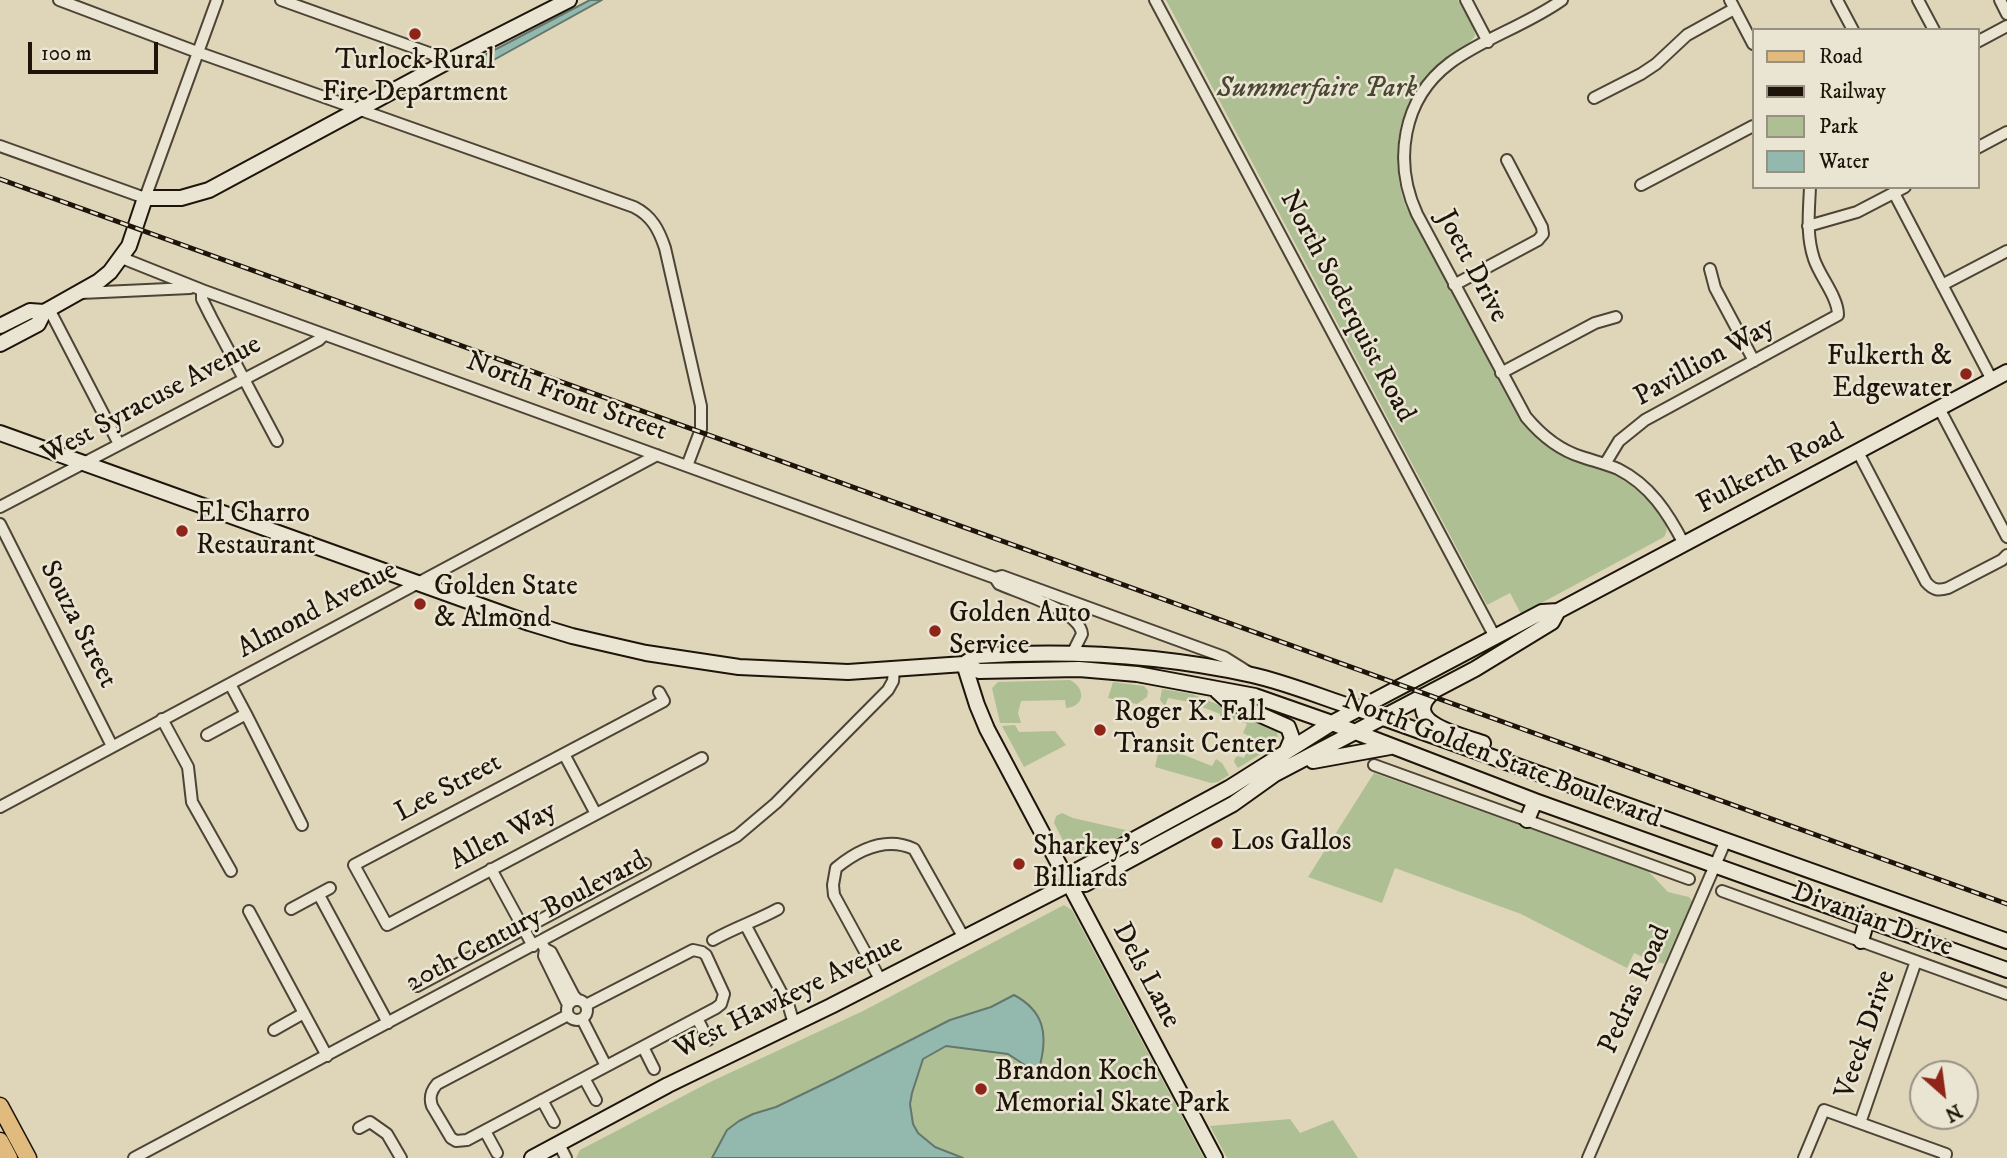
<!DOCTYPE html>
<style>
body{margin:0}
#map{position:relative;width:2007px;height:1158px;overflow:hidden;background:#dfd6ba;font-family:"IM FELL DW Pica",serif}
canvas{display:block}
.legend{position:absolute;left:1752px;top:28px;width:228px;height:161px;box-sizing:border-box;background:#eae4d2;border:2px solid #989182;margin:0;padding:9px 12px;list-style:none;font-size:21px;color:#1e140a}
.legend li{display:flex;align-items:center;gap:14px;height:35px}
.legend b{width:35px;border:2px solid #989182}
.north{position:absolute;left:1909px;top:1060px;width:70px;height:70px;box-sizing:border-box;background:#eae4d2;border:2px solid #989182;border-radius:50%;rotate:152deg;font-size:19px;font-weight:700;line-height:28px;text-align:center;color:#1e140a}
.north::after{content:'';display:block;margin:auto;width:24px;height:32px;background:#8f2418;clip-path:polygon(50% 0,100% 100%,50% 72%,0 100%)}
.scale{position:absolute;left:28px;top:42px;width:130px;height:32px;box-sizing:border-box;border:4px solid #1e140a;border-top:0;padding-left:9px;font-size:21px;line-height:24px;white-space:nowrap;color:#1e140a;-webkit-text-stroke:5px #eae4d2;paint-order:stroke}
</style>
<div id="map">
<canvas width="2007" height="1158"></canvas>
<ul class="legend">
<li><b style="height:9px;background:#e0bb7d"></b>Road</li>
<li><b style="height:9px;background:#1e140a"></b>Railway</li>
<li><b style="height:19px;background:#aebf93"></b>Park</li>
<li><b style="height:19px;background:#93b9af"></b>Water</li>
</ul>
<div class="north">N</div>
<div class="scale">100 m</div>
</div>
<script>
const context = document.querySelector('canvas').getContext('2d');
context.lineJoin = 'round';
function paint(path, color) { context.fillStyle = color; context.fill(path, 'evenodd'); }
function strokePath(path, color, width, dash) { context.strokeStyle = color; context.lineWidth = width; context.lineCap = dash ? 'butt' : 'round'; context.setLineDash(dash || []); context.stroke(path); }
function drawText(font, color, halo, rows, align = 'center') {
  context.font = font + ' "IM FELL DW Pica",serif'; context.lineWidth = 5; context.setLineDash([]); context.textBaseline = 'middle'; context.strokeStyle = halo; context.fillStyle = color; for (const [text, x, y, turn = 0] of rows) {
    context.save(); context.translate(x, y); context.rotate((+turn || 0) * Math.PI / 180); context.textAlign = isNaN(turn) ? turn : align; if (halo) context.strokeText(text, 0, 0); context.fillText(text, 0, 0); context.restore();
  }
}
paint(new Path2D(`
 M1166 0H1458L1474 29 1475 36C1467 48 1448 55 1437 66 1397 102 1389 155 1405 205L1519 419C1531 433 1543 445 1559 454 1574 462 1589 465 1605 471 1627 480 1645 495 1659 514 1665 522 1670 528 1664 537L1521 614 1510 593 1487 605Z
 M1070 680C1086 688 1085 707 1066 708L1065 700 1021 701 1018 713 1021 723H1000L992 688 998 682Z
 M1113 682 1144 686 1148 691 1147 697 1137 704 1108 698Z
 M1162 689 1192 694 1277 729 1278 743 1238 768 1234 762 1235 758 1238 756 1244 758 1252 738 1243 733 1247 724 1223 715 1220 720V714L1192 703 1189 709V702L1168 698 1165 706 1160 700Z
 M1015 725 1019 732 1055 731 1066 745 1024 767 1002 726Z
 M1178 745 1181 746 1179 753 1212 766 1216 759 1222 763 1229 775 1218 782 1211 783 1155 767 1159 749 1176 752Z
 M1374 773 1648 871 1668 892 1689 897 1692 901 1664 964 1659 962 1658 964 1634 953 1627 968 1521 914 1395 868 1382 903 1308 877Z
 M1062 813 1073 818 1130 831 1081 857 1070 854 1054 823 1056 816Z
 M1064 905 1072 910 1204 1158H576L580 1150 708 1083 863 1011Z
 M1290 1119 1300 1133 1333 1120 1358 1158H1227L1210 1126Z`), '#aebf93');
const water = new Path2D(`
 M590 0H602L481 67 480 65 474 66 477 59Z
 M1014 995C1044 1011 1048 1034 1040 1065L1031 1069 1008 1054 946 1046 923 1059 912 1093 910 1104 913 1124 918 1133 935 1147 963 1158H712L727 1130 739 1121 753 1114 776 1107 836 1078 950 1020 991 1007Z`);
paint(water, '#93b9af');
strokePath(water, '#64776d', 2);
const street = new Path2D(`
 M59 0 197 52 634 207C652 216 659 230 665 248L701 406V429L687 466
 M281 0 432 54 443 64
 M1155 0 1495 637
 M1466 0 1488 42
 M1562 0C1527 25 1484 38 1450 63 1402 99 1393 162 1417 214L1526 417C1541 435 1559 450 1582 457 1594 461 1606 464 1618 469 1650 485 1668 513 1684 544
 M1730 0 1753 44
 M1837 0 1853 30
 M1918 0 1934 30
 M2000 0 2007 14
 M1977 42 2007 26
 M1594 98 1641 74 1656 64 1687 35 1734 9
 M0 146 145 198 217 0
 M1977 148 2007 132
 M1641 185 1753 126
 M1894 193 1992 380
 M1808 226 1857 212 1905 187
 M122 258 202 290 995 578 1002 576 1224 657 1248 672
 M1710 269 1715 288 1754 361
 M1454 285 1538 240 1543 234 1542 227 1507 160
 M1942 285 2007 251
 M202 290V299L211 317 277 441
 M81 293 190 288
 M49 309 119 444
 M1501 373 1595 323 1616 317
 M1939 408 2007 537
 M1858 452 1926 582C1933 590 1938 591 1948 588L2002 560 2007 555
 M1605 464 1619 441 1645 420 1838 315C1838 297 1820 277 1814 259 1806 235 1809 212 1810 187
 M0 507 319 340 324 335
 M0 524 112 746
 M995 578 999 584C1019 593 1080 611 1082 634L1072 654
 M659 692 664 701 354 865 387 925 702 758
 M246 714 302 825
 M162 719 188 767 192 802 231 871
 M207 735 246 714 230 684
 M564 754 596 814
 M1374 765 1689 879
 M0 807 657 455
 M491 869 533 946
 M1722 891 2007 994
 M319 895 388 1023
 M291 909 330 888
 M249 911 327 1056
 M746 926 789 1007 794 1024
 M713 940C734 928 756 921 778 909
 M541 942 545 949 544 956 568 1005
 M545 949 551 952 574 996 578 1000
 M881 981 834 895 833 885 836 868C858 850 886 836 914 849L964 938
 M417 986 645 864
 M567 1010a10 10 0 1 1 20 0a10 10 0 1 1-20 0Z
 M568 1015 437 1084C431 1091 429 1097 432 1106L451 1138 456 1141 467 1140 716 1008 721 1004 724 994 706 955 702 952 693 950 586 1005
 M697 1018 708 1040
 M582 1019 606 1066
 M274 1030 304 1013
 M643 1047 654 1069
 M584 1078 596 1100
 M542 1100 554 1122
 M1860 1123 1916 961
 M359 1128 370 1122 387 1134 401 1158
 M485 1131 497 1153
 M559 1144 566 1158
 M134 1158 737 836 776 803 888 690 893 681 894 670
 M1588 1158 1726 840
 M1804 1158 1824 1110 1946 1154 1945 1158`);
const secondary = new Path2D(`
 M0 326 30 311 44 312
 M0 344 38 324 44 312 99 281 110 272 129 246 145 198H181L209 190 443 64 569 0
 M0 433 529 623 572 636 646 653 739 667 848 672 964 664 979 671 1079 669 1137 674 1255 696 1332 723 1535 801 2007 970
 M964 664 976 656C1068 650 1161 655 1252 675 1288 683 1323 698 1358 709L2007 941
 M964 664 977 705 987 729 1215 1158
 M1217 691 1227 700 1288 727 1292 738 1287 750
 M1432 693C1400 723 1463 736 1483 743
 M1313 761 1390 747
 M1527 820 1535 801
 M1069 884 1078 870 1229 788 1332 723 1542 612 1558 611 2007 372
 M1861 941 1867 920
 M532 1158 668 1085 831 1006 1069 884H1085L1233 804 1275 774 1475 669 1552 622 1558 611`);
const primary = new Path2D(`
 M0 1106 28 1158
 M0 1141 9 1158`);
strokePath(street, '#4e4436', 14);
strokePath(secondary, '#1e140a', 18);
strokePath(primary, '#1e140a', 19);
strokePath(street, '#eae4d2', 10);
strokePath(secondary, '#eae4d2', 14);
strokePath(primary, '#e0bb7d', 16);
const rail = new Path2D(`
 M0 179 2007 904`);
strokePath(rail, '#1e140a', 5);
strokePath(rail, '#eae4d2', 2.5, [8]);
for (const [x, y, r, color] of [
 [415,34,7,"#8f2418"],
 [1966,374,7,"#8f2418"],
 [182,531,7,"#8f2418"],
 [420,604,7,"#8f2418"],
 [935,631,7,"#8f2418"],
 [1100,730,7,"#8f2418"],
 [1217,843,7,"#8f2418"],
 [1019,864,7,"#8f2418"],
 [981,1089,7,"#8f2418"]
]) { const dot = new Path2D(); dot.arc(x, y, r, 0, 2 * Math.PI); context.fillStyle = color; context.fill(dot); strokePath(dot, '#eae4d2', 2.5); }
drawText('28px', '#1e140a', '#eae4d2', [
 ["Turlock Rural",415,62,"center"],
 ["Fire Department",415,94,"center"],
 ["Fulkerth &",1952,358,"right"],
 ["Edgewater",1952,390,"right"],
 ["El Charro",196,515],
 ["Restaurant",196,547],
 ["Golden State",434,588],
 ["& Almond",434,620],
 ["Golden Auto",949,615],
 ["Service",949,647],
 ["Roger K. Fall",1114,714],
 ["Transit Center",1114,746],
 ["Los Gallos",1231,843],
 ["Sharkey's",1033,848],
 ["Billiards",1033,880],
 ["Brandon Koch",995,1073],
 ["Memorial Skate Park",995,1105]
], 'left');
drawText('italic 28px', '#494733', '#eae4d2', [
 ["Summerfaire Park",1317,90]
]);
drawText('28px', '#1e140a', '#eae4d2', [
 ["Joett Drive",1471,267,62],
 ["North Soderquist Road",1346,307,62],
 ["Pavillion Way",1705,363,-29],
 ["North Front Street",566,398,20],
 ["West Syracuse Avenue",152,401,-28],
 ["Fulkerth Road",1771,470,-28],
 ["Almond Avenue",318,611,-28],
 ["Souza Street",77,625,63],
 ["North Golden State Boulevard",1501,761,21],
 ["Lee Street",449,789,-28],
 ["Allen Way",504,837,-28],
 ["Divanian Drive",1872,921,20],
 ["20th Century Boulevard",527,923,-28],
 ["Dels Lane",1145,976,62],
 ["Pedras Road",1636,990,-66],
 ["West Hawkeye Avenue",789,998,-26],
 ["Veeck Drive",1867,1035,-71]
]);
</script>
